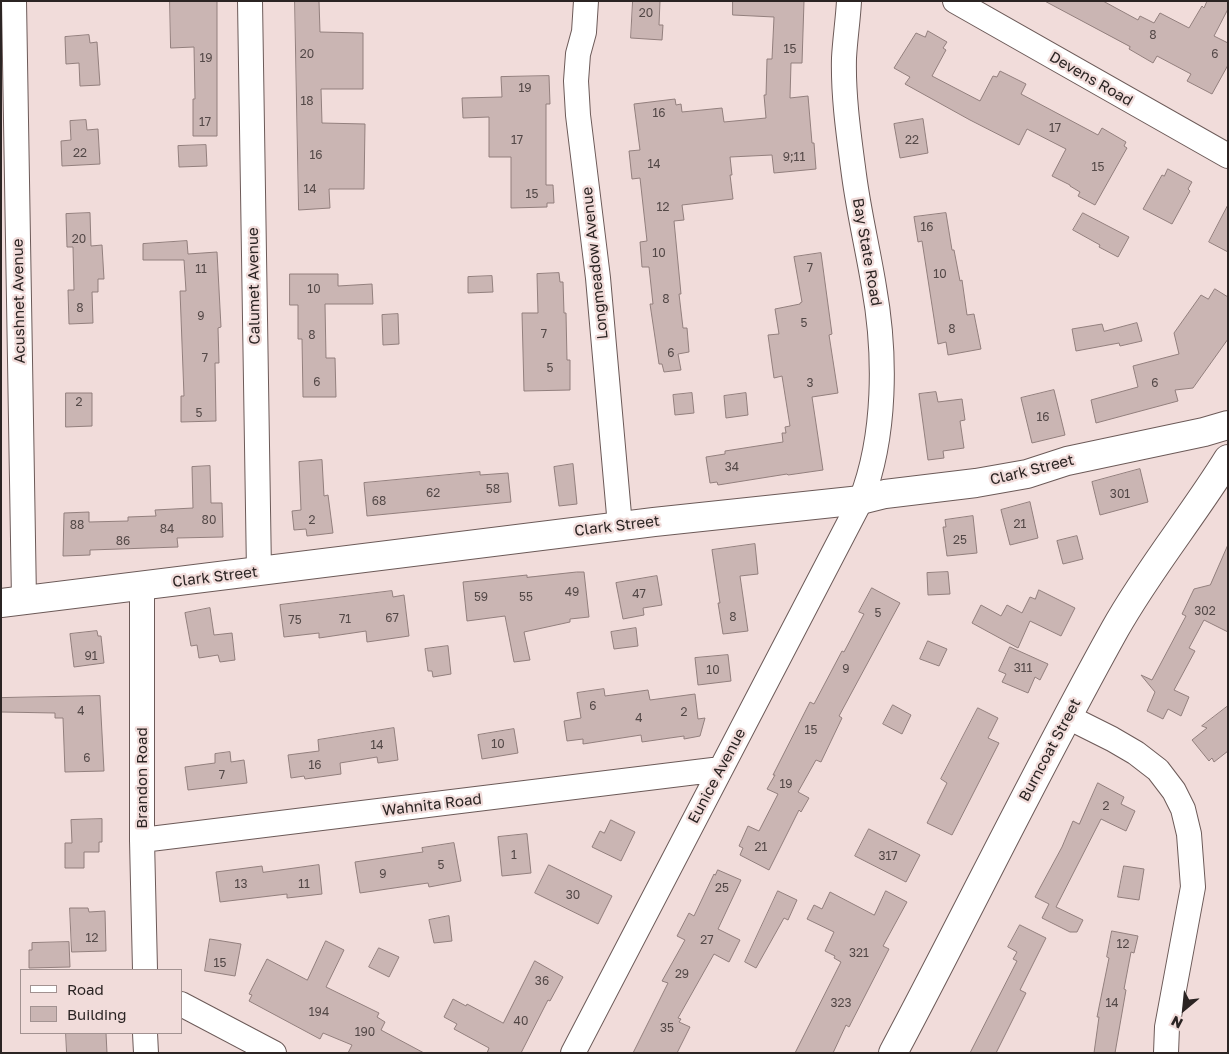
<!DOCTYPE html>
<style>
body{margin:0}
#map{position:relative;width:1229px;height:1054px;overflow:hidden;background:#f1dcda;font-family:"Golos Text",sans-serif}
canvas{display:block}
.frame{position:absolute;inset:0;border:2px solid #2b2423;pointer-events:none}
.legend{position:absolute;left:20px;top:969px;width:162px;height:65px;box-sizing:border-box;background:#f1dcda;border:1px solid #a29291;margin:0;padding:6px 9px;list-style:none;font-size:15px;color:#2b2423}
.legend li{display:flex;align-items:center;gap:10px;height:25px}
.legend b{width:25px;border:1px solid #a29291}
.north{position:absolute;left:1159px;top:984px;width:50px;height:50px;-webkit-text-stroke:4px #f1dcda;paint-order:stroke;rotate:208deg;font-size:14px;font-weight:700;line-height:20px;text-align:center;color:#2b2423}
.north::after{content:'';display:block;margin:auto;width:18px;height:22px;background:#2b2423;clip-path:polygon(50% 0,100% 100%,50% 72%,0 100%)}
</style>
<div id="map">
<canvas width="1229" height="1054"></canvas>
<div class="frame"></div>
<ul class="legend">
<li><b style="height:6px;background:#fff"></b>Road</li>
<li><b style="height:14px;background:#cab5b3"></b>Building</li>
</ul>
<div class="north">N</div>
</div>
<script>
const context = document.querySelector('canvas').getContext('2d');
context.lineJoin = 'round';
function paint(path, color) { context.fillStyle = color; context.fill(path, 'evenodd'); }
function strokePath(path, color, width, dash) { context.strokeStyle = color; context.lineWidth = width; context.lineCap = dash ? 'butt' : 'round'; context.setLineDash(dash || []); context.stroke(path); }
function drawText(font, color, halo, rows, align = 'center') {
  context.font = font + ' "Golos Text",sans-serif'; context.lineWidth = 4.5; context.setLineDash([]); context.textBaseline = 'middle'; context.strokeStyle = halo; context.fillStyle = color; for (const [text, x, y, turn = 0] of rows) {
    context.save(); context.translate(x, y); context.rotate((+turn || 0) * Math.PI / 180); context.textAlign = isNaN(turn) ? turn : align; if (halo) context.strokeText(text, 0, 0); context.fillText(text, 0, 0); context.restore();
  }
}
const building = new Path2D(`
 M170 1H217V136H193V99H195L194 47 171 48Z
 M295 1H319L320 32 363 33V89H321L322 123 365 124 364 189H329L330 208 299 210Z
 M633 1H660L659 25H663L662 40 631 38Z
 M733 1H804L802 63H791L790 98 808 96 812 143H814L816 169 774 173 772 155 730 157 732 175H730L733 199 682 205 684 220 674 221 681 294H679L683 328H687L689 352 678 354 681 370 664 372 662 364H659L650 304H653L649 267H642L640 242 647 241 640 178 632 179 629 151 640 150 634 104 675 99 676 105 681 104 682 112 722 108 724 122 766 118 764 95H766L767 59H772L774 17 733 15Z
 M1045 1H1103L1138 20 1140 16 1154 23 1160 13 1189 28 1202 6 1204 8 1207 1H1228V9L1214 36 1228 43V65L1212 94 1187 81 1191 74 1157 56 1153 63 1129 49 1130 47Z
 M928 31 947 42 943 48 946 50 932 76 980 101 993 76 997 77 1000 71 1026 84 1021 94 1098 135 1102 128 1126 142 1124 146 1127 148 1095 205 1078 196 1080 192 1070 186V185L1052 176 1066 149 1027 129 1019 145 970 120 905 84 910 77 894 68 916 33 925 37Z
 M89 35 90 43 97 42 100 85 80 86 79 63 66 64 65 37Z
 M549 76 550 104H546V185H553L554 203H547V207L511 208V157H489V117L463 118 462 98 502 97 501 77Z
 M923 119 928 153 900 158 894 124Z
 M86 120 87 130 98 129 100 164 62 166 61 141 71 140 70 121Z
 M206 145 207 166 179 167 178 146Z
 M1168 169 1192 182 1188 189 1190 191 1172 224 1143 209 1162 175 1164 176Z
 M1228 205V252L1209 242Z
 M90 213 91 246 102 245 104 279H98V292H92L93 323 69 324 68 290H74L73 247H67L66 214Z
 M946 213 952 250H954L960 281 962 280 967 315 974 314 981 349 948 355 946 342 938 344 922 241 918 242 914 217Z
 M1083 213 1129 237 1118 257 1099 247 1100 245 1073 230Z
 M187 241 188 254 217 252 221 327 218 328 219 363H215L216 421 181 422V396H184L180 291H186L184 260H143V244Z
 M821 253 832 334 829 335 838 393 812 397 823 470 788 475 787 474 718 485 717 482 710 483 706 457 725 454V451L783 442 782 433H786L785 427 790 426 782 376 774 378 768 335 779 334 775 309 800 304V303L802 302 794 257Z
 M559 273 560 282H563L564 313H566L567 360H570V390L524 391 522 313H538L537 274Z
 M290 274H338V286L372 284 373 304H325L326 358H335L336 397H303L302 339H298V305H290Z
 M492 276 493 292 468 293V277Z
 M1215 289 1228 297V339L1193 388 1175 390 1178 401 1096 423 1091 400 1138 387 1133 366 1179 354 1174 333 1201 295 1208 299Z
 M398 314 399 344 383 345 382 315Z
 M1137 323 1142 341 1120 346 1119 343 1076 351 1072 329 1102 324 1104 331Z
 M1054 390 1065 435 1032 443 1021 398Z
 M936 392 938 402 962 399 965 420 960 421 964 448 943 451 944 458 928 460 919 394Z
 M66 393H92V426L66 427Z
 M692 393 694 413 675 415 673 395Z
 M746 393 748 415 726 418 724 396Z
 M322 460 324 496 328 495 333 533 307 536 306 529 294 530 292 511 301 510 299 462Z
 M573 464 577 504 559 506 554 467Z
 M210 466 211 503H222L223 537 177 538 178 547 90 550V555L63 556 64 513 89 512V522L128 521V517L156 516 155 510 193 508 192 467Z
 M1140 469 1148 502 1100 515 1092 482Z
 M480 472V475L508 473 511 502 367 516 364 483Z
 M1030 502 1038 538 1010 545 1001 510Z
 M973 516 977 553 947 556 943 527H946L945 520Z
 M1077 536 1083 559 1063 564 1057 541Z
 M755 544 758 574 740 576 748 631 723 634 718 603H720L712 550Z
 M1228 545V632L1204 620 1189 648 1195 651 1174 690 1189 697 1181 716 1168 709 1163 719 1147 711 1155 692 1141 675 1152 680 1186 616 1182 614 1194 589 1210 585Z
 M577 572H584L589 617 570 619V622L524 632 530 660 514 662 505 616 467 621 463 582 527 575V577Z
 M948 572 950 594 928 595 927 573Z
 M657 576 662 605 643 608 644 615 623 619 616 583Z
 M872 588 900 603 839 716 842 718 821 762 816 760 798 792 809 798 801 812 799 810 769 870 740 855 743 848 739 846 748 826 759 831 778 794 767 789 775 775H773L810 702 814 704 842 651 844 652 864 614 859 612Z
 M1039 590 1075 608 1061 636 1030 621 1018 648 972 623 981 605 1001 616 1007 605 1022 613 1030 597 1035 599Z
 M392 591 393 597 404 595 409 636 367 642 366 631 319 638V633L284 637 280 605Z
 M210 608 214 635 232 633 235 660 220 662 218 655 199 658 197 645 191 646 185 613Z
 M636 628 638 646 614 649 611 632Z
 M97 631 98 636H101L104 663 74 667 70 634Z
 M928 641 947 649 939 666 920 659Z
 M448 646 451 674 433 677 432 671H428L425 649Z
 M1010 647 1048 664 1040 680 1035 677 1028 693 1002 682 1006 674 999 671Z
 M728 655 731 681 698 685 695 658Z
 M604 689 605 696 648 690 650 700 695 694 698 719 705 718 700 736 684 739V736L642 742 641 735 583 744V739L567 741 564 721 581 718 577 693Z
 M100 696 104 771 65 772 63 718H55V713L1 712V698Z
 M893 705 911 715 902 734 883 724Z
 M1228 706V751L1214 762 1212 758 1209 761 1192 740 1207 728 1202 726Z
 M978 708 998 718 988 738 999 743 952 835 927 823 947 783 941 779Z
 M394 728 398 760 378 763 377 757 340 763 341 774 305 779 304 776 291 778 288 755 319 751 318 740Z
 M514 729 518 753 482 759 478 735Z
 M230 752 231 762 244 760 247 783 188 790 185 767 215 763V754Z
 M1098 783 1124 797 1121 804 1135 811 1126 831 1101 819 1056 907 1083 920 1077 932H1070L1042 918 1049 904 1035 897 1062 847 1073 821 1079 824Z
 M102 819V842H99V852H84V868H65V843H72L71 820Z
 M611 820 635 832 621 861 592 847 600 831 604 833Z
 M869 829 920 855 906 882 855 856Z
 M527 834 531 873 502 876 498 837Z
 M454 843 461 881 429 887 428 883 360 893 355 862 423 852 422 848Z
 M319 865 322 894 287 898V894L220 902 216 872 262 866 263 872Z
 M549 865 612 896 598 924 535 893Z
 M1124 866 1144 869 1139 900 1118 897Z
 M718 870 741 880 718 929 740 940 729 962 714 954 678 1018 681 1019 679 1022 690 1027 677 1053H633L668 983 662 981 685 940 677 936 689 913 694 916 714 874 715 875Z
 M778 891 797 900 788 920 784 918 756 968 745 962Z
 M886 891 907 902 883 946 889 949 849 1027 846 1025 833 1053H795L841 962 834 958 835 956 825 951 834 932 807 919 814 905 822 909 830 892 874 915Z
 M70 908H88L89 912 105 911 106 951 72 952Z
 M449 916 452 941 434 943 429 920Z
 M1020 925 1046 938 1020 990 1026 993 996 1053H970L1017 961 1013 959 1017 952 1008 947Z
 M1112 931 1138 936 1134 953 1131 952 1124 989 1126 990 1115 1053H1094L1099 1017H1097L1109 958 1107 957Z
 M210 939 241 944 235 976 205 971Z
 M326 941 344 950 326 987 379 1013 377 1017 385 1022 381 1030 424 1053H348L352 1045 323 1033 320 1039 249 1001 252 995 249 994 267 959 307 980Z
 M69 942 70 967 29 968V950H32V943Z
 M379 948 399 957 389 977 369 967Z
 M535 961 563 977 550 1001 548 1000 521 1053H487L489 1048 454 1029 457 1024 444 1017 453 999 466 1006 467 1004 503 1023Z
 M66 1033H106L107 1053H67Z`);
paint(building, '#cab5b3');
strokePath(building, '#927f7d', 1);
const minor = new Path2D(`
 M14 1 24 600
 M250 1 259 572
 M586 1 584 32 578 54 576 81 578 115 598 278 620 526
 M955 1 1228 156
 M142 585V840L145 970
 M1068 717 1112 739 1136 753 1158 770 1174 791 1183 809 1189 834 1193 887 1167 1027 1166 1053
 M142 840 721 769
 M181 1004 274 1053
 M145 1033 146 1053
 M573 1053 861 500C886 436 886 354 874 287 868 250 859 213 854 175 849 137 843 97 844 58 845 39 848 20 849 1`);
const tertiary = new Path2D(`
 M1 603 654 522 861 500 885 494 976 483 1027 474 1067 461 1204 432 1228 425`);
const secondary = new Path2D(`
 M893 1053C968 912 1037 769 1115 629 1148 570 1192 517 1228 459`);
strokePath(minor, '#6c5a58', 26);
strokePath(tertiary, '#6c5a58', 30);
strokePath(secondary, '#6c5a58', 30);
strokePath(minor, '#fff', 24);
strokePath(tertiary, '#fff', 28);
strokePath(secondary, '#fff', 28);
drawText('12px', '#534847', null, [
 ["20",646,13],
 ["8",1153,35],
 ["15",790,49],
 ["20",307,54],
 ["6",1215,54],
 ["19",206,58],
 ["19",525,88],
 ["18",307,101],
 ["16",659,113],
 ["17",205,122],
 ["17",1055,128],
 ["17",517,140],
 ["22",912,140],
 ["22",80,153],
 ["16",316,155],
 ["9;11",794,157],
 ["14",654,164],
 ["15",1098,167],
 ["14",310,189],
 ["15",532,194],
 ["12",663,207],
 ["16",927,227],
 ["20",79,239],
 ["10",659,253],
 ["7",810,268],
 ["11",201,269],
 ["10",940,274],
 ["10",314,289],
 ["8",666,299],
 ["8",80,308],
 ["9",201,316],
 ["5",804,323],
 ["8",952,329],
 ["7",544,334],
 ["8",312,335],
 ["6",671,353],
 ["7",205,358],
 ["5",550,368],
 ["6",317,382],
 ["3",810,383],
 ["6",1155,383],
 ["2",79,402],
 ["5",199,413],
 ["16",1043,417],
 ["34",732,467],
 ["58",493,489],
 ["62",433,493],
 ["301",1120,494],
 ["68",379,501],
 ["80",209,520],
 ["2",312,520],
 ["21",1020,524],
 ["88",77,525],
 ["84",167,529],
 ["25",960,540],
 ["86",123,541],
 ["49",572,592],
 ["47",639,594],
 ["59",481,597],
 ["55",526,597],
 ["302",1205,611],
 ["5",878,613],
 ["8",733,617],
 ["67",392,618],
 ["71",345,619],
 ["75",295,620],
 ["91",91,656],
 ["311",1023,668],
 ["9",846,669],
 ["10",713,670],
 ["6",593,706],
 ["4",81,711],
 ["2",684,712],
 ["4",639,718],
 ["15",811,730],
 ["10",498,744],
 ["14",377,745],
 ["6",87,758],
 ["16",315,765],
 ["7",222,775],
 ["19",786,784],
 ["2",1106,806],
 ["21",761,847],
 ["1",514,855],
 ["317",888,856],
 ["5",441,865],
 ["9",383,874],
 ["13",241,884],
 ["11",304,884],
 ["25",722,888],
 ["30",573,895],
 ["12",92,938],
 ["27",707,940],
 ["12",1123,944],
 ["321",859,953],
 ["15",220,963],
 ["29",682,974],
 ["36",542,981],
 ["323",841,1003],
 ["14",1112,1003],
 ["194",319,1012],
 ["40",521,1021],
 ["35",667,1028],
 ["190",365,1032]
]);
drawText('15px', '#2b2423', '#f1dcda', [
 ["Devens Road",1091,79,30],
 ["Bay State Road",867,252,80],
 ["Longmeadow Avenue",595,263,-96],
 ["Calumet Avenue",254,286,-91],
 ["Acushnet Avenue",19,301,-91],
 ["Clark Street",1032,470,-14],
 ["Clark Street",617,526,-7],
 ["Clark Street",215,577,-7],
 ["Burncoat Street",1050,750,-62],
 ["Eunice Avenue",717,776,-62],
 ["Brandon Road",142,778,-90],
 ["Wahnita Road",432,805,-7]
]);
</script>
